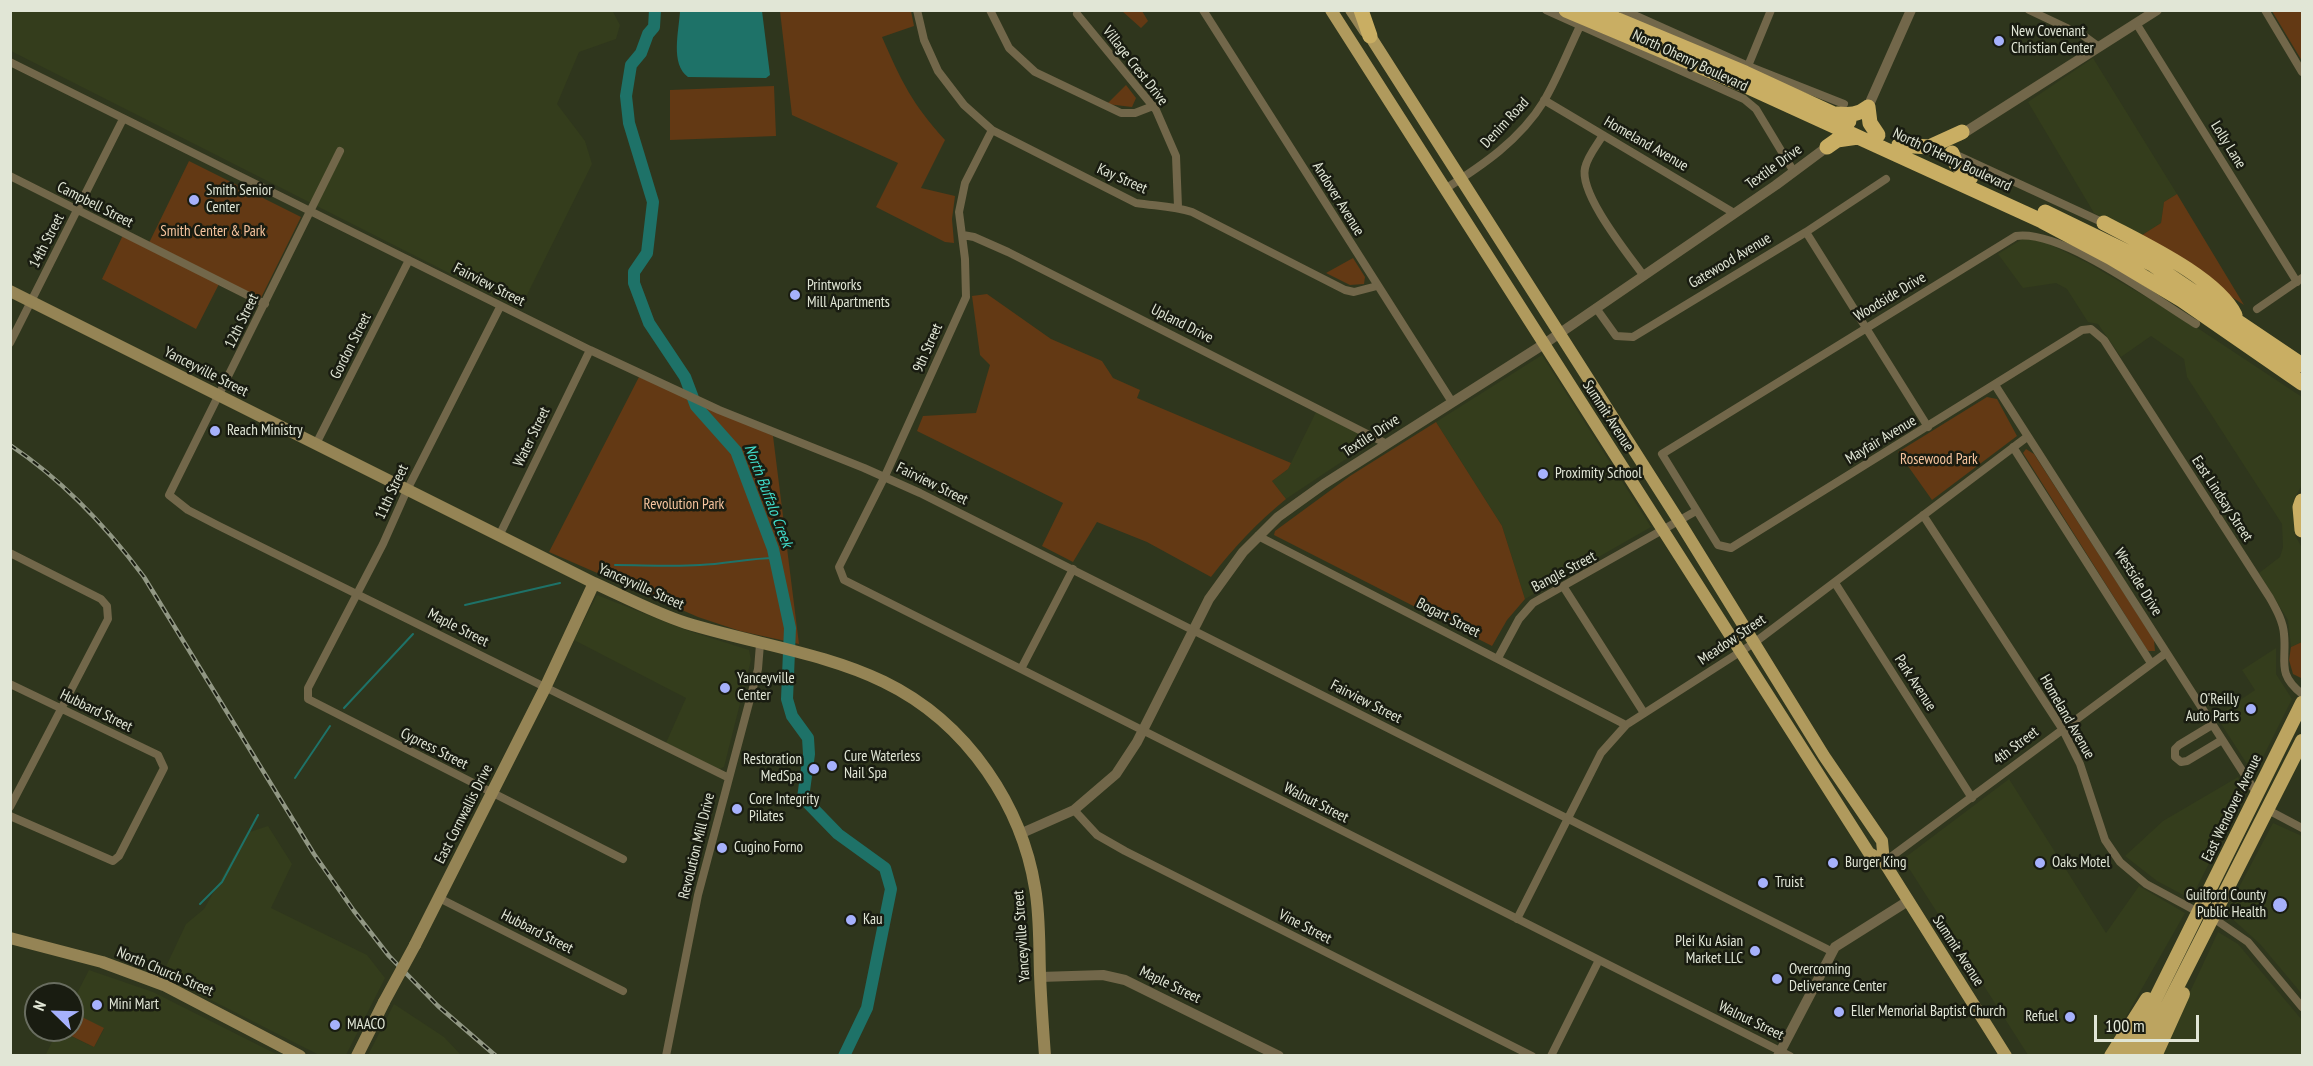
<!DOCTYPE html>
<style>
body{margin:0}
#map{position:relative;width:2313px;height:1066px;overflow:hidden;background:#2f361d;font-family:"PT Sans Narrow",sans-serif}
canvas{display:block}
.frame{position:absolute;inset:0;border:12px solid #e1e6d6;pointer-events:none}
.north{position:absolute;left:24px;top:982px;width:60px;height:60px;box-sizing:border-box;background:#191c11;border:2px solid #696d60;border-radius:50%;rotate:293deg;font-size:16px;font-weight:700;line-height:24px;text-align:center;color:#e1e6d6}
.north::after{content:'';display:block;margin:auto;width:21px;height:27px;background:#a6b1fc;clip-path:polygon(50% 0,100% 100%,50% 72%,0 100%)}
.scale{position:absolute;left:2094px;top:1015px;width:105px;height:27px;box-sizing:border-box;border:3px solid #e1e6d6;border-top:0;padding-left:8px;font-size:18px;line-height:21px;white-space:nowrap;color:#e1e6d6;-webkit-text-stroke:4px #191c11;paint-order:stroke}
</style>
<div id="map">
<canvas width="2313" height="1066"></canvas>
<div class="frame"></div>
<div class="north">N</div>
<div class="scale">100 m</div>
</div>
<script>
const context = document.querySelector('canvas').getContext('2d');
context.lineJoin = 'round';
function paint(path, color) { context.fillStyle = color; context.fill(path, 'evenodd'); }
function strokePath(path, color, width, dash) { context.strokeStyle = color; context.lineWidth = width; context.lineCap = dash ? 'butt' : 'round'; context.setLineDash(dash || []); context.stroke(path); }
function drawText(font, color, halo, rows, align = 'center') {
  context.font = font + ' "PT Sans Narrow",sans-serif'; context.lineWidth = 5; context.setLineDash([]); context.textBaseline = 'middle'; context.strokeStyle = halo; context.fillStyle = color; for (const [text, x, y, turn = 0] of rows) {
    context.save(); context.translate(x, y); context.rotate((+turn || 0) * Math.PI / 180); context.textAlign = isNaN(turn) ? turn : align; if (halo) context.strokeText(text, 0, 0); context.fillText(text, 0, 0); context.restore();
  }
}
paint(new Path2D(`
 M612 10 620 25 616 39 579 52 557 104 585 141 592 164 520 309 11 51 10 11Z
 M2093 58 2177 194 2164 202 2161 223 2139 237 2094 213 2028 102Z
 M2024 238 2045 242 2088 263 2184 319 2302 397V485L2294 499 2293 511 2295 535 2302 548V642L2291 647 2288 620 2259 573 2280 557 2283 547 2282 524 2187 377 2184 359 2151 336 2121 357 2098 324 2088 322 2067 289 2056 283 2023 288 1998 254Z
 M1542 355 1651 527 1525 599 1502 526 1436 422Z
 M1316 412 1369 438 1370 443 1286 499 1272 481 1288 469Z
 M597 595 686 630 749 650 751 660 724 767 719 769 666 743 686 698 574 640Z
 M2276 648V674L2292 699 2259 765 2247 764 2216 716 2255 690 2242 670Z
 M2238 777 2245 792 2193 895 2187 897 2157 881 2125 856 2163 821Z
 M2009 779 2106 933 2139 886 2185 913 2104 1055H2028L1903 859Z
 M2273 823 2302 836V994L2260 944 2228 915 2227 910Z
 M268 826 292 864 271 908 367 955 385 978 346 1055H319L162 975 186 924 204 909 247 833Z
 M2218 932 2238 944 2302 1020V1055L2160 1056Z
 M89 970 153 992 278 1055 45 1056 58 1030 94 1047 104 1029 72 1012V1003Z
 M394 1004 444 1037 461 1055H368Z`), '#343d1c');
paint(new Path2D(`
 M780 11H911L914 26 882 37C901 81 913 105 945 140L921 188 955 196 952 219 954 243 945 242 876 207 898 163 792 115Z
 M1122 11H1142L1148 21 1141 28Z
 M2272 11H2302V61Z
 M1126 85 1136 98 1132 107 1107 104Z
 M774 86 776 136 670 140V90Z
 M189 161 301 217 258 304 219 284 196 329 102 279 124 233 148 245Z
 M2177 194 2244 305 2139 237 2161 223 2164 202Z
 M1353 258 1365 277 1364 284 1350 285 1326 273Z
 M987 294 1051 339 1102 361 1113 378 1140 390 1137 398 1291 463 1288 469 1272 481 1286 499C1257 523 1234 547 1211 577L1147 542 1097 522 1073 562 1042 546 1063 503 917 431 923 416 976 413 990 365 980 355 972 296Z
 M639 377 719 410 773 436 799 644 740 631 698 617 549 552Z
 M1987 397 1997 399 2017 436 1932 500 1898 452Z
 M1436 422 1502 526 1525 599 1507 620 1492 646 1274 535 1275 531 1350 476Z
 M2026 449 2034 454 2154 640 2155 651H2148L2023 453Z
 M2302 642V677L2301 678 2293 674 2289 660 2291 647Z
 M72 1012 104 1028 94 1047 59 1030H72Z`), '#633914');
paint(new Path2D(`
 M680 11H762L770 75 766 78 688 77C670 64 679 31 680 11Z`), '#1e7268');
strokePath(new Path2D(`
 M615 565C643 565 672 567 700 565 726 564 750 558 775 558
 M465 605 560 583
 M344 708 413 634
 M295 778 330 726
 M200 904 222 882 258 815`), '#1e7268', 2);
strokePath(new Path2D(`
 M655 10 654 27 648 34 641 53 631 65 626 96 629 123 653 202 647 253 634 272V283L649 323 685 377 696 406 736 451 773 549 790 628 787 699 792 716 808 738 809 754 803 798 838 834 885 868 891 889 867 1008 844 1056`), '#1e7268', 12);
strokePath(new Path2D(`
 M917 10 924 40 938 71 964 105 992 130 1136 203C1155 206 1174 206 1192 212L1345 290 1354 292 1377 286
 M990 10 1009 48 1035 72 1121 113H1135L1153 106
 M1203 10 1452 402
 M1546 10 1744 99 1756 109 1794 172
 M1623 10 1748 66 1844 104
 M2029 10 2084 36 2099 47
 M2265 10 2302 72
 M1077 14 1156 110 1176 156 1178 207
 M2136 23 2297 282
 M10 62 590 350 719 410 864 468 920 493 1831 951
 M1748 66 1771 10
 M1544 100 1734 213
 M992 130 965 183 959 212 965 259 966 297 885 476 839 567 844 580 1790 1056
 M1603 135C1597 145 1587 157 1585 168 1579 194 1628 254 1643 275
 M340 151 169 495 188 510 217 525 729 778
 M1952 153 2104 223
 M10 176 265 304
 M1445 189C1483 165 1520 140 1544 101 1558 77 1568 51 1580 26
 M1806 232 1928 427
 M963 235 974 237 1008 252 1387 444
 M500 307 407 490 383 544 308 688V699L623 859
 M1596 308 1616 336 1633 337 1806 232 1886 179
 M2257 309 2302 278
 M2196 324C2155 299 2062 229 2016 236L1662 454 1718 545 1731 548 2082 330 2091 329 2104 340 2270 598C2276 609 2283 621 2284 634 2287 662 2276 673 2302 694
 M10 343 123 119
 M1995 385 2257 794
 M316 444 409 260
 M2013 447 2151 663
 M1923 515 2063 730 2080 764 2105 840 2120 862 2146 884 2198 912
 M499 536 590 350
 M1258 536 1626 725
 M10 553 101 599 107 606 108 619 10 807
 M1835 583 1972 798
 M1563 586 1644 713
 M1498 658 1519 619 1533 603 1696 511
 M1021 669 1073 569
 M10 684 158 755 164 768 119 856 113 861 10 816
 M2212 725 2179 745 2175 749V757L2181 762 2187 761 2222 740
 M1074 810 1097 835 1125 851 1532 1056
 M2268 810 2302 828
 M1884 862 2166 653
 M439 898 623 991
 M1517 919 1601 753 1626 725 1754 643 2027 437
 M2216 920 2248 942 2302 1007
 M666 1056 698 895 758 669 760 644
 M1551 1056 1599 960`), '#72674a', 8);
strokePath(new Path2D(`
 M1868 107 1911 10
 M1959 136 2157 10
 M1022 833 1074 810 1116 774 1137 742 1209 599 1243 552 1278 517 1324 484 1544 344 1776 185 1827 147
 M1040 977 1103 975 1125 980 1279 1056
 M1778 1056 1835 947 1908 901`), '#72674a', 10);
strokePath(new Path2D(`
 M1351 10 1365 31
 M10 291 594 583C625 597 655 613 686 623 806 659 909 659 987 771 1012 807 1028 844 1035 888 1040 916 1039 945 1040 974 1041 1001 1043 1028 1045 1056
 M10 938 102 962 164 985 300 1056
 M415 945 545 688 594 583
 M357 1056 384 1002`), '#958455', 12);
strokePath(new Path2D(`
 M1331 10 1869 853 1884 862
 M1370 36 1679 521 1824 756 1882 841 1884 862 2006 1056`), '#b09a5d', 12);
strokePath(new Path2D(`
 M2111 1056 2147 999
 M2127 1056 2302 703
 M2142 1056 2302 741
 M2155 1056 2183 994`), '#bca460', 14);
strokePath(new Path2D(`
 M1361 10 1370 36
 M1566 10 1744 85 2042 221 2110 257 2182 300 2302 383
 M1594 10 1745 73 1849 121
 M1868 107 1870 123 1878 135
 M1837 114C1850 115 1858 115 1868 107
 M1899 145 1929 147 1962 132
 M1827 147 1837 140 1858 137
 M1952 153 1956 164 1971 177
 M2045 212 2152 264 2302 365
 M2104 223C2141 243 2216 277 2235 315
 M2302 501 2300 507 2302 530`), '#c9ae63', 15);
const rail = new Path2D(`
 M10 445C64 481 106 526 144 577L314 854 354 911 389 956 438 1006 496 1056`);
strokePath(rail, '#919783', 4.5);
strokePath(rail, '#191c11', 2, [7]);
strokePath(new Path2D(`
 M384 1002 415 945`), '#958455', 12);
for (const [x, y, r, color] of [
 [1999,41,6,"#a6b1fc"],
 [194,200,6,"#a6b1fc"],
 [795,295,6,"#a6b1fc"],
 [215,431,6,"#a6b1fc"],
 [1543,474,6,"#a6b1fc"],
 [725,688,6,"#a6b1fc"],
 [2251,709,6,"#a6b1fc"],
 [832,766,6,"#a6b1fc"],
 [814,769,6,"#a6b1fc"],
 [737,809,6,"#a6b1fc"],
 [722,848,6,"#a6b1fc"],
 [1833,863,6,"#a6b1fc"],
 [2040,863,6,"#a6b1fc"],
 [1763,883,6,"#a6b1fc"],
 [2280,905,8,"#a6b1fc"],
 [851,920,6,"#a6b1fc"],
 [1755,951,6,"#a6b1fc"],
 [1777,979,6,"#a6b1fc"],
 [97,1005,6,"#a6b1fc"],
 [1839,1012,6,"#a6b1fc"],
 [2070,1017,6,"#a6b1fc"],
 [335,1025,6,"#a6b1fc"]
]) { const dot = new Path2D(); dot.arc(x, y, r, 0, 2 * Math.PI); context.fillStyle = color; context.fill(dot); strokePath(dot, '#191c11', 2); }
drawText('15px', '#e1e6d6', '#191c11', [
 ["New Covenant",2011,32],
 ["Christian Center",2011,49],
 ["Smith Senior",206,191],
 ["Center",206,208],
 ["Printworks",807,286],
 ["Mill Apartments",807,303],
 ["Reach Ministry",227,431],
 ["Proximity School",1555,474],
 ["Yanceyville",737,679],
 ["Center",737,696],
 ["O'Reilly",2239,700,"right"],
 ["Auto Parts",2239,717,"right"],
 ["Cure Waterless",844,757],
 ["Nail Spa",844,774],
 ["Restoration",802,760,"right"],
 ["MedSpa",802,777,"right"],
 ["Core Integrity",749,800],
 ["Pilates",749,817],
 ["Cugino Forno",734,848],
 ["Burger King",1845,863],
 ["Oaks Motel",2052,863],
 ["Truist",1775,883],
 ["Guilford County",2266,896,"right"],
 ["Public Health",2266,913,"right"],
 ["Kau",863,920],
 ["Plei Ku Asian",1743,942,"right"],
 ["Market LLC",1743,959,"right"],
 ["Overcoming",1789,970],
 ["Deliverance Center",1789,987],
 ["Mini Mart",109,1005],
 ["Eller Memorial Baptist Church",1851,1012],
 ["Refuel",2058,1017,"right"],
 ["MAACO",347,1025]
], 'left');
drawText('15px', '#e1e6d6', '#191c11', [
 ["North Ohenry Boulevard",1690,61,25],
 ["Village Crest Drive",1135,66,52],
 ["Denim Road",1505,123,-47],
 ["Homeland Avenue",1646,144,30],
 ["Lolly Lane",2228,145,58],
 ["North O'Henry Boulevard",1952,160,25],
 ["Textile Drive",1774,167,-36],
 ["Kay Street",1122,179,24],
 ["Andover Avenue",1338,199,58],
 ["Campbell Street",95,205,27],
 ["14th Street",47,241,-63],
 ["Gatewood Avenue",1730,261,-31],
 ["Fairview Street",489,285,27],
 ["Woodside Drive",1890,297,-31],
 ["12th Street",242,321,-64],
 ["Upland Drive",1182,324,27],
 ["Gordon Street",351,346,-63],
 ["9th Street",928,348,-66],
 ["Yanceyville Street",206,372,27],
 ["Summit Avenue",1608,416,57],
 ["Textile Drive",1371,436,-33],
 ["Water Street",532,437,-64],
 ["Mayfair Avenue",1881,440,-31],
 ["Fairview Street",932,484,26],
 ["11th Street",392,492,-65],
 ["East Lindsay Street",2222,499,57],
 ["Bangle Street",1564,572,-28],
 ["Westside Drive",2138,582,58],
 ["Yanceyville Street",641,587,24],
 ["Bogart Street",1448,618,27],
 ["Maple Street",458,628,27],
 ["Meadow Street",1732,640,-34],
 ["Park Avenue",1915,683,57],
 ["Fairview Street",1366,702,27],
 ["Hubbard Street",96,711,26],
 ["Homeland Avenue",2067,717,60],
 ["4th Street",2016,746,-37],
 ["Cypress Street",434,749,27],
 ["Walnut Street",1316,803,27],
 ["East Wendover Avenue",2232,808,-64],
 ["East Cornwallis Drive",464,814,-63],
 ["Revolution Mill Drive",697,846,-76],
 ["Vine Street",1305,927,27],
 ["Hubbard Street",537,932,27],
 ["Yanceyville Street",1022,936,-94],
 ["Summit Avenue",1958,951,57],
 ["North Church Street",165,972,23],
 ["Maple Street",1170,985,26],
 ["Walnut Street",1751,1021,26]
]);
drawText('15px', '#f8c59f', '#191c11', [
 ["Smith Center & Park",213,232],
 ["Rosewood Park",1939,460],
 ["Revolution Park",684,505]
]);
drawText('italic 16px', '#40dcca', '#191c11', [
 ["North Buffalo Creek",768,496,69]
]);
</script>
